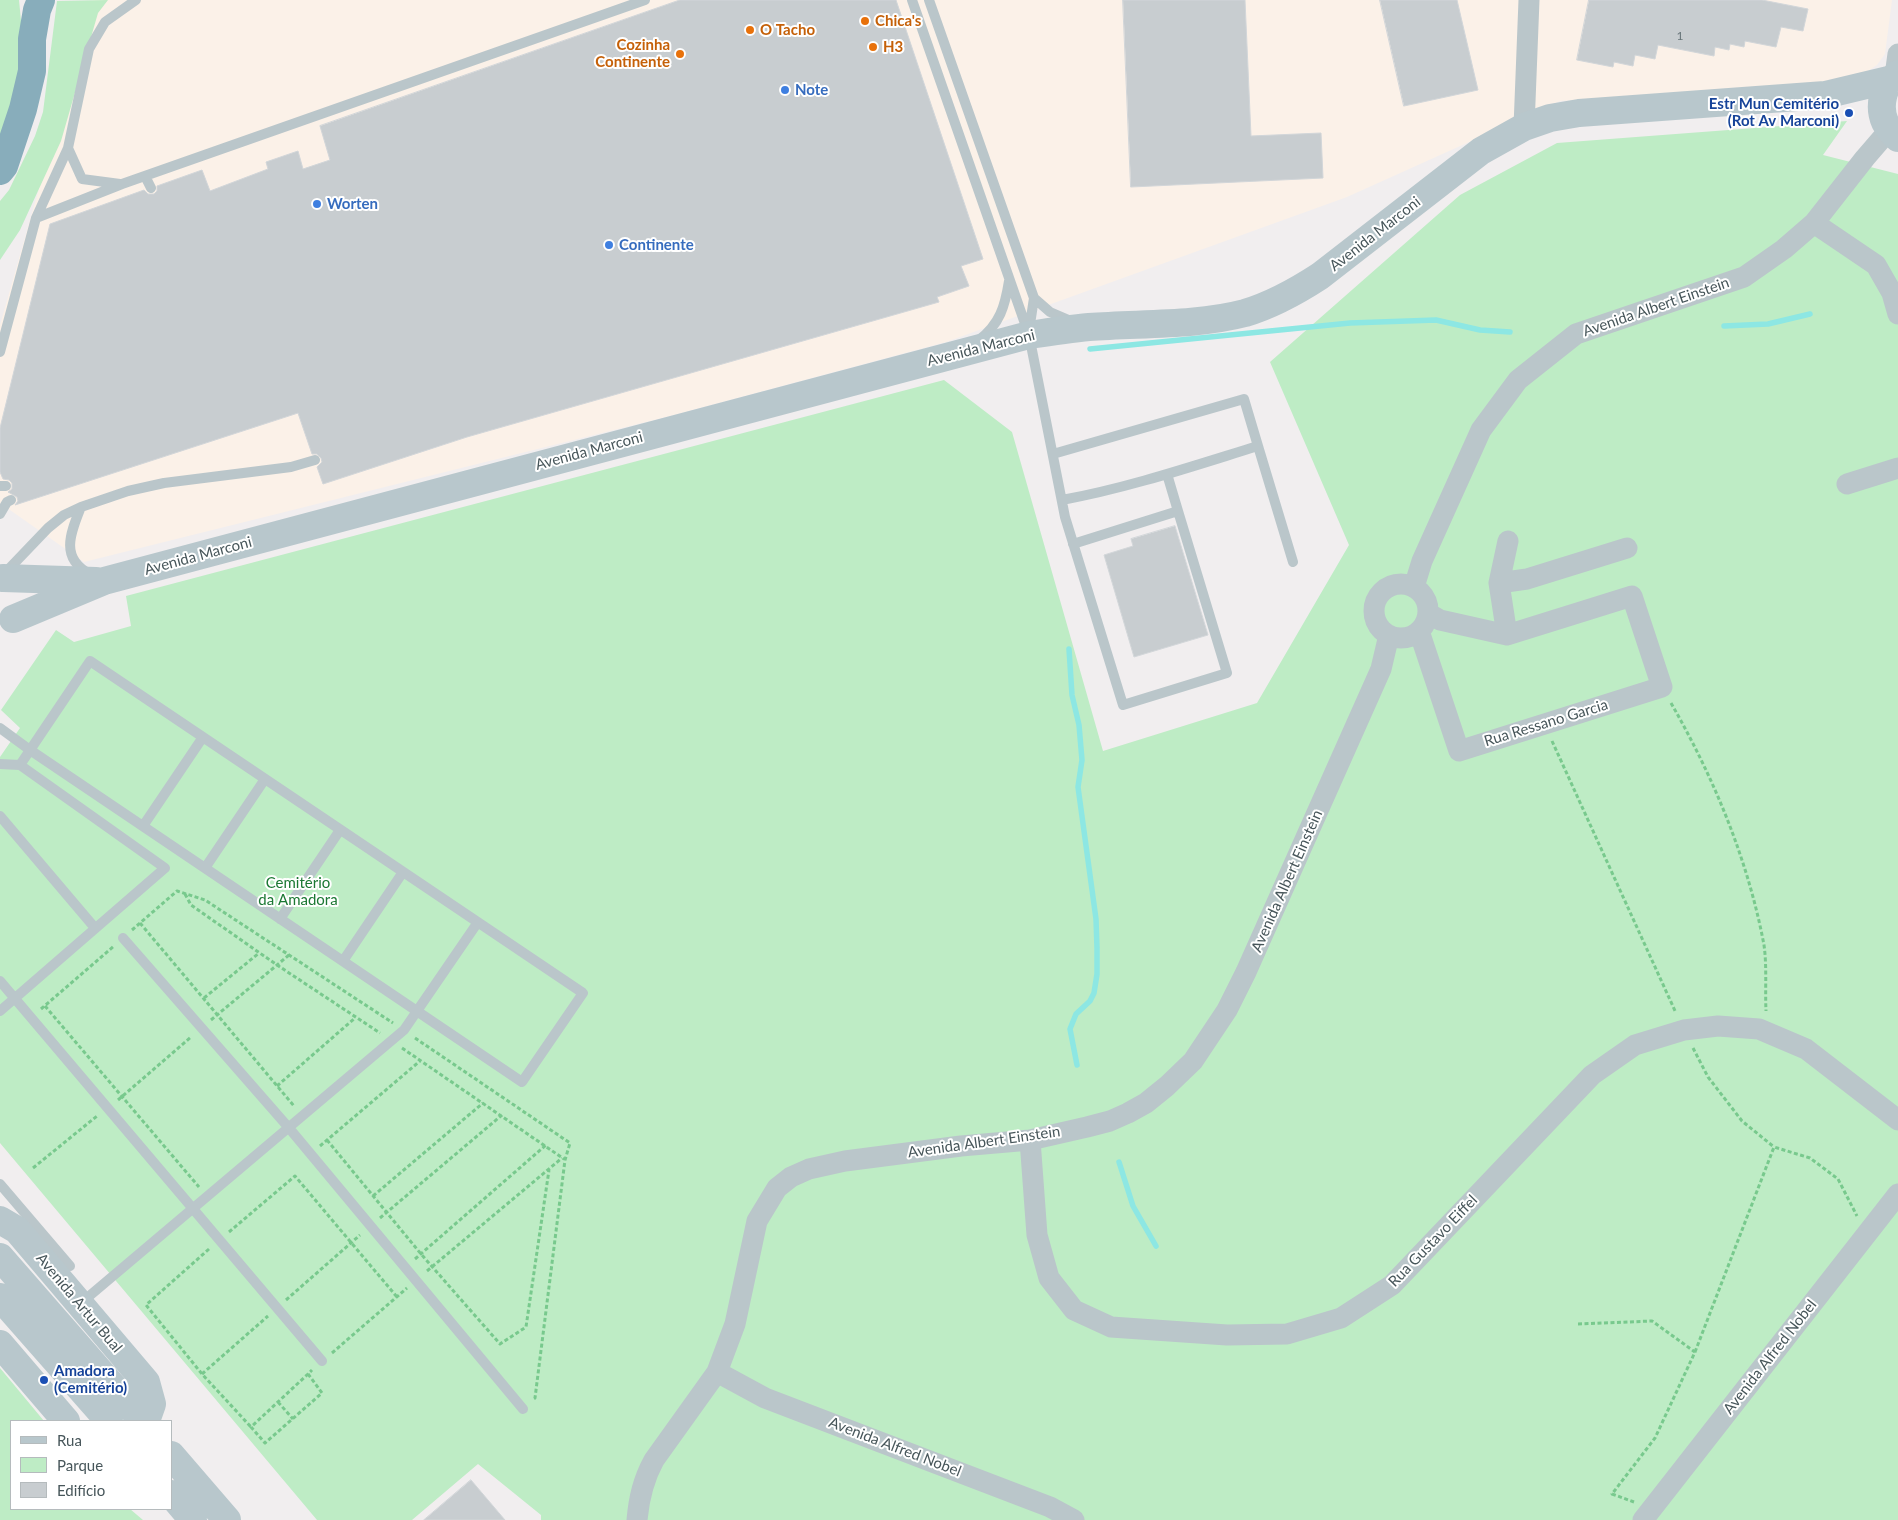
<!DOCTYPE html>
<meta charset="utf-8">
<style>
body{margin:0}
#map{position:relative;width:1898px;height:1520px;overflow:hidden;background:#f1eeef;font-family:Lato,sans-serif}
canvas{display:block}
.legend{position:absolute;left:10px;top:1420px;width:162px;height:90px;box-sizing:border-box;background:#fff;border:1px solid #b5bbbd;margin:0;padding:6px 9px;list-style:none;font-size:15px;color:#47565a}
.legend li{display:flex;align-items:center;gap:10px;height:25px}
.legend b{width:25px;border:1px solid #b5bbbd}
</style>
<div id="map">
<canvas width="1898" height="1520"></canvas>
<ul class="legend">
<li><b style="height:6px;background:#b8c7cc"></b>Rua</li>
<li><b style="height:14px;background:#beecc5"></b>Parque</li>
<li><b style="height:14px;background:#c8cdd0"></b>Edifício</li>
</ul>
</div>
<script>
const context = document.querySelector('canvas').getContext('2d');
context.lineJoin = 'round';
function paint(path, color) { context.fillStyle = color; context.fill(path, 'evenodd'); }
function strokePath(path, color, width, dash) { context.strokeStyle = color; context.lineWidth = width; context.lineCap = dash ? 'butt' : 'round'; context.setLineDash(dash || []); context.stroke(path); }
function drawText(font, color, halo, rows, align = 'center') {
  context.font = font + ' Lato,sans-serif'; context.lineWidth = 4; context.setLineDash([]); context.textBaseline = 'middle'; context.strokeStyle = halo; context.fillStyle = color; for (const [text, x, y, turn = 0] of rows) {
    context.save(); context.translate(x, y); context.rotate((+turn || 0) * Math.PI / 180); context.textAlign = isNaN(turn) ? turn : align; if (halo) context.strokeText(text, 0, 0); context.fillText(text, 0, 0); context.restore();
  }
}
paint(new Path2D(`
 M93 0H1892L1885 54 1877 65 1859 77 1848 82 1560 101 1347 197 946 342 670 416 84 562 0 503V325Z`), '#fbf1e8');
paint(new Path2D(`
 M0 0H19L22 31 19 92 0 149Z
 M108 0 98 13 61 141 20 230 0 260V201L9 190 35 136 43 112 57 1Z
 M1847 121 1823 155 1898 174V1520H541V1515L478 1464 412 1520H317L0 1143V757L20 728 1 710 56 630 74 642 131 626 126 596 944 380 1012 432 1103 751 1257 703 1349 545 1270 362 1460 195 1557 143Z
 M0 1368 44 1421H11V1509H130L143 1520H0Z`), '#beecc5');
strokePath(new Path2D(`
 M1724 326 1768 324 1810 314
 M1090 349 1350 323 1436 320 1480 330 1510 332
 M1069 649 1072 695 1079 725 1082 760 1078 787 1096 919 1097 948V974L1094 993 1090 1001 1076 1014 1070 1029 1077 1065
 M1119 1162 1133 1206 1156 1246`), '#8de7e3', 5.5);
const building = new Path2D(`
 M680 0H896L983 259 961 266 969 286 937 297 939 302 467 437 323 484 317 467 322 462 321 458 317 454H312L298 413 15 505 18 501 17 497 8 492 12 489V483L9 480 3 479 0 472V428L50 224 144 190 148 194H154L157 191V186L202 170 210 191 268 169 266 162 298 151 303 169 330 160 320 126Z
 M1123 0H1245L1251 136 1321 133 1323 178 1131 187Z
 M1380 0H1457L1478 90 1404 106Z
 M1589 0H1762L1808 9 1803 31 1781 27 1776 47 1745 41 1744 47 1730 44 1729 50 1715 47 1714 56 1658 45 1655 59 1635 55 1633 66 1614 62 1613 67 1577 60Z
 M1175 526 1208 635 1134 657 1104 555 1133 546 1131 539Z
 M471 1480 505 1520H424Z`);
paint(building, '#c8cdd0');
strokePath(building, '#d2d6d9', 1);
strokePath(new Path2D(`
 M1671 703C1714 778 1748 860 1764 945 1767 966 1765 990 1766 1011
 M1552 741 1676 1013
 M185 894 191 905 277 965 380 1033
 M140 923 294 1106
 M132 930 177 891 205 900 393 1023
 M204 998 259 953
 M45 1006 199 1187
 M41 1009 114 946
 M211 1020 289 955
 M415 1038 570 1143 565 1160 535 1398 532 1400
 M402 1048 564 1159
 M1693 1048 1708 1077 1742 1121 1774 1147
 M277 1086 355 1018
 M118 1100 191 1037
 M327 1140 421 1254 500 1344 526 1327 549 1170
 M320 1146 420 1061
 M33 1168 97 1116
 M373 1196 483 1103
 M380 1218 502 1115
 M229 1232 295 1176 397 1297
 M209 1249 146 1305 202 1374 251 1427
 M415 1259 546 1145
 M427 1271 562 1158
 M286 1300 360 1235
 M1578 1324 1652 1321 1695 1352 1655 1438 1612 1494 1634 1502
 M1695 1352 1774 1147 1810 1158 1838 1179 1857 1216
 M332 1353 407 1288
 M202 1374 268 1316
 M308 1374 322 1393 265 1443 251 1427 308 1374 312 1370
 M278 1402 293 1419`), '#78c98d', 3, [4, 2.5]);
strokePath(new Path2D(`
 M912 0 1029 335 1065 517 1123 705 1227 673 1178 511 1073 544
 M929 0 1034 298 1029 331
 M68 148 82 179 120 184
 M145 176 151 188
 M36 218 122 184 645 0
 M1034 298 1050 312 1071 321
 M979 340C1000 324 1005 306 1009 281
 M0 352 36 218 68 148 89 49 105 22 136 0
 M1258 446 1293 562
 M1053 454 1244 399 1258 446C1193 466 1128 488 1062 500
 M1167 474 1178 511
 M0 486H6
 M81 507C71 532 59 558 90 574
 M0 514 7 502 11 500
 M4 574 48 528 64 515 81 507 128 491 164 483 291 467 315 460
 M0 728 30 750 522 1082 583 993 90 661 20 765
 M0 764 20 765 165 868 0 1011
 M0 816 95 928
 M143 826 203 737
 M205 868 265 779
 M280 919 340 830
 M123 938 289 1128 523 1409
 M343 961 403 872
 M0 981 322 1361
 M0 1184 70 1266
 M81 1303 404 1030 478 922`), '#bac6ca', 10);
strokePath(new Path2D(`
 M1895 76 1898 54
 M1524 127 1529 0
 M1814 223 1876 265 1892 293 1898 314
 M1847 484 1898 468
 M1499 583 1527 579 1627 548
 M1374 611a27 27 0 1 1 54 0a27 27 0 1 1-54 0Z
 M1414 587 1422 561 1481 430 1518 380 1576 334 1744 277 1784 249 1814 223 1865 158 1890 129
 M1419 631 1459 751 1662 687 1632 596 1507 635 1440 620 1428 613
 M1507 635 1499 583 1508 541
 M1030 1140 1037 1235 1049 1278 1074 1310 1111 1327 1227 1335 1287 1334 1341 1318 1392 1285 1592 1075 1635 1045 1684 1030 1718 1026 1759 1029 1806 1049 1898 1120
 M717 1372 765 1398 1050 1507 1074 1520
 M637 1520C639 1498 643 1480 654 1460L717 1372 735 1324 757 1221 777 1188 791 1177 809 1169 845 1161 961 1146 1030 1140 1087 1127 1110 1121 1128 1113 1146 1103 1167 1086 1193 1061 1227 1010 1246 972 1381 669 1389 635
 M1643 1520 1898 1194`), '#bac6ca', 21);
strokePath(new Path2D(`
 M1898 74C1883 84 1878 106 1885 122 1888 128 1893 133 1898 138
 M3 578 96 581
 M13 619 104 581 1029 335C1049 332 1069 329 1089 327 1141 323 1195 326 1245 313 1272 305 1297 291 1320 276L1481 151 1524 127 1550 118 1579 113 1825 95 1892 79
 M0 1220 17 1230 146 1382 152 1404 146 1421
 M0 1257 143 1421
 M0 1297 109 1421
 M0 1344 66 1421
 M171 1455 227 1520
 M171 1494 193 1520`), '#b8c7cc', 28);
strokePath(new Path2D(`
 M0 171 4 166 23 109 32 71V39L37 10 41 0`), '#88adbb', 28);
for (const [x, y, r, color] of [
 [865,21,5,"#e8710a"],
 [750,30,5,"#e8710a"],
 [873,47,5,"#e8710a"],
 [680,54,5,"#e8710a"],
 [785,90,5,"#3f7fe0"],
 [1849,113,5,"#1a4fb4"],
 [317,204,5,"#3f7fe0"],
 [609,245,5,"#3f7fe0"],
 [44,1380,5,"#1a4fb4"]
]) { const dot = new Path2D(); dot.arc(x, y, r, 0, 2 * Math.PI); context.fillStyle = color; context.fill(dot); strokePath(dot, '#fff', 2); }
drawText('12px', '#677478', null, [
 ["1",1680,36]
]);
drawText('bold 15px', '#c56008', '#fff', [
 ["Chica's",875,21],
 ["O Tacho",760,30],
 ["Cozinha",670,45,"right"],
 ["Continente",670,62,"right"],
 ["H3",883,47]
], 'left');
drawText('bold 15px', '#366cbe', '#fff', [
 ["Note",795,90],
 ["Worten",327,204],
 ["Continente",619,245]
], 'left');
drawText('bold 15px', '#164399', '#fff', [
 ["Estr Mun Cemitério",1839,104],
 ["(Rot Av Marconi)",1839,121],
 ["Amadora",54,1371,"left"],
 ["(Cemitério)",54,1388,"left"]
], 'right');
drawText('15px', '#47565a', '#fff', [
 ["Avenida Marconi",1375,234,-38],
 ["Avenida Albert Einstein",1656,307,-19],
 ["Avenida Marconi",981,348,-14],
 ["Avenida Marconi",589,451,-15],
 ["Avenida Marconi",198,556,-15],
 ["Rua Ressano Garcia",1546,723,-17],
 ["Avenida Albert Einstein",1287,881,-66],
 ["Avenida Albert Einstein",984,1142,-8],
 ["Rua Gustavo Eiffel",1433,1241,-46],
 ["Avenida Artur Bual",79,1303,50],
 ["Avenida Alfred Nobel",1770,1357,-52],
 ["Avenida Alfred Nobel",895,1447,21]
]);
drawText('15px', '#1b7833', '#fff', [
 ["Cemitério",298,883],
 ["da Amadora",298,900]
]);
</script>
